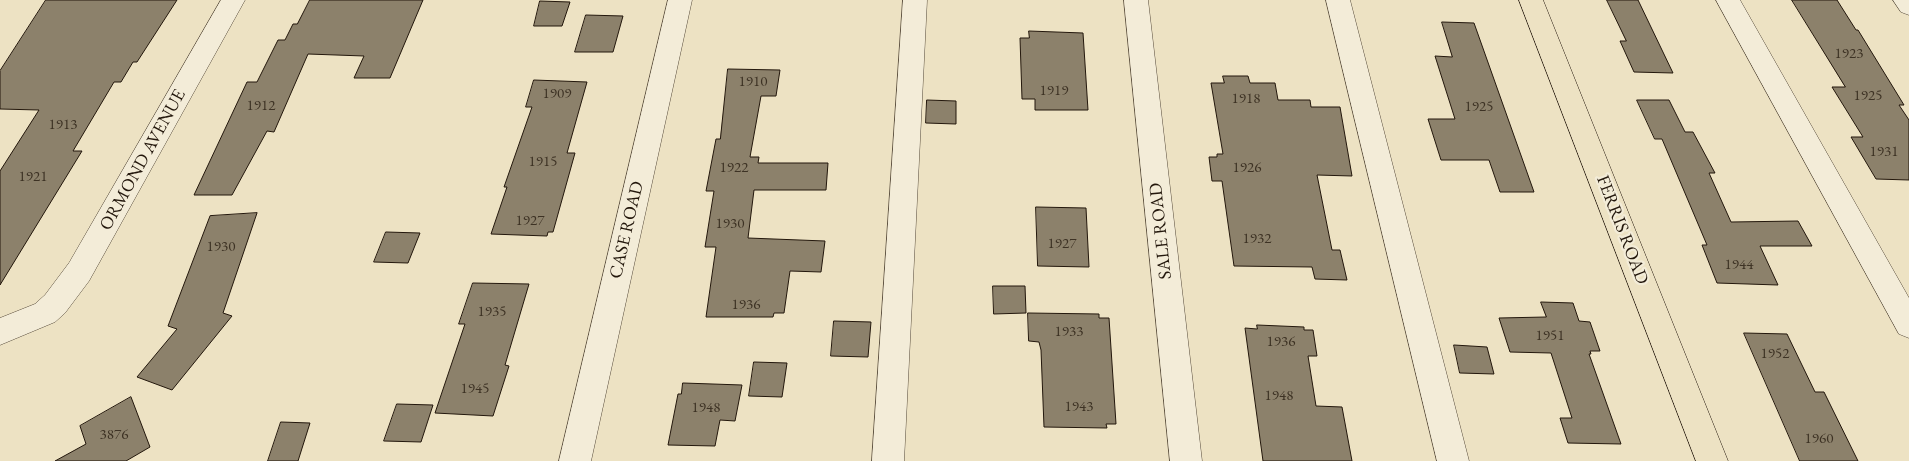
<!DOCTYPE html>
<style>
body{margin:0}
canvas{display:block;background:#ede2c3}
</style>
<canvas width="1909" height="461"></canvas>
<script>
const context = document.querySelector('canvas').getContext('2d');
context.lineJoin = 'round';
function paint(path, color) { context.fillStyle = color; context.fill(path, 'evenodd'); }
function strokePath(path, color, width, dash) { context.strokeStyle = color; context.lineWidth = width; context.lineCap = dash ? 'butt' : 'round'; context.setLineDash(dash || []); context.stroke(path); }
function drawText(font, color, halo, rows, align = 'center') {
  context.font = font + ' "EB Garamond",serif'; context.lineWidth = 4.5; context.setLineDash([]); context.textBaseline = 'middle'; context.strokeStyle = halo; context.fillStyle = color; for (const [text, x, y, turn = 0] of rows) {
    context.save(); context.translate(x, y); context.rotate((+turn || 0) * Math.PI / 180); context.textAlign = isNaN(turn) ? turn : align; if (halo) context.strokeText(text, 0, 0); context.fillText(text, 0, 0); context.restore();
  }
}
const building = new Path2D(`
 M46 0H177L137 62H133L121 82H114L73 151H82L0 285V171L39 110 0 109V71Z
 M310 0H423L390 78H354L364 56 308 54 274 132 267 131 232 195H194L247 82H257L278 40H285L293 24H297Z
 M1607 0H1638L1673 73 1634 72 1620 41H1626Z
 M1792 0H1837L1856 30H1858L1904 105H1899L1909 120V180L1876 179 1851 137H1863L1832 87H1845Z
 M540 1 570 2 562 26H534Z
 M586 15 623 16 613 52H575Z
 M1442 22 1474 23 1534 192H1500L1489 160H1441L1428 119H1455L1435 56 1452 57Z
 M1029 31 1083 33 1088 110H1035V99H1022L1020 38H1029Z
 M728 69 780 70 776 96H761L750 157H759L758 163H828L826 190H754L748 238 825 241 821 272 790 271 784 313H774L773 317H706L716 247H705L714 191H706L716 139H720Z
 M1223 76H1248L1250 83H1275L1278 100H1310L1311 107H1340L1352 176 1317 175 1332 250H1340L1347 280 1315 279 1312 267 1234 266 1222 181H1212L1209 157H1217V154H1223L1211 83H1224Z
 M534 80 587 82 567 153H575L553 232H548L547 236 491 234 507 187H504L532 107H526Z
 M927 100 956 101V124L926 123Z
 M1637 100H1669L1685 132H1693L1715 173H1709L1731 222 1798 221 1812 246H1760L1778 285 1717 283 1702 245H1707L1662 139H1655Z
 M1036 207 1086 208 1089 267 1038 266Z
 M257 213 223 313 232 316 172 390 137 377 177 329 168 326 210 216Z
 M386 232 420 233 408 263 374 262Z
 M473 283 529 284 505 365 509 366 493 416 435 413 465 324H459Z
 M993 286H1025L1026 313 994 314Z
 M1541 302 1573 303 1579 321 1590 322 1600 351H1590L1591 354H1589L1621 444 1568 443 1560 418H1572L1551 353 1510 352 1499 318 1546 317Z
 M1028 313 1099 314V318H1109L1116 424H1106L1107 428 1044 427 1041 350 1039 342 1029 341Z
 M834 321 871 322 868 357 831 356Z
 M1257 325 1304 327V330H1313L1317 356H1308L1316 406 1342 407 1352 461H1263L1245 328 1257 329Z
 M1744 333 1787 334 1815 392H1824L1858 461H1800Z
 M1454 345 1487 347 1494 374 1460 373Z
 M754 362 787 363 782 397 749 396Z
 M683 383 742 385 735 421 720 420 715 446 668 445 678 394H681Z
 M131 397 150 447 126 461H55L86 444 80 426Z
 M397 404 433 405 421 442 384 441Z
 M281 422 310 423 298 461H268Z`);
paint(building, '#8c816b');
strokePath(building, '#23170c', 1);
const minor = new Path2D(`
 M221 0H245L89 281 65 313 55 322 0 345V318L35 304 45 295 69 263Z
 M668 0H692L591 461H559Z
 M903 0H927L904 461H872Z
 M1124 0H1148L1202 461H1170Z
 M1326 0H1350L1469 461H1437Z
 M1716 0H1740L1909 298V338L1899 334Z
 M1893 0H1909V15L1901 12Z`);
const major = new Path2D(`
 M1519 0H1543L1728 461H1696Z`);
strokePath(minor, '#564a3a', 1);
strokePath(major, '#23170c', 1);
paint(minor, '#f3ecd8');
paint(major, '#ede2c3');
drawText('15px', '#3d3224', null, [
 ["1923",1849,54],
 ["1910",753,82],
 ["1919",1054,91],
 ["1909",557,94],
 ["1925",1868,96],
 ["1918",1246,99],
 ["1912",261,106],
 ["1925",1479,107],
 ["1913",63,125],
 ["1931",1884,152],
 ["1915",543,162],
 ["1922",734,168],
 ["1926",1247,168],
 ["1921",33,177],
 ["1927",530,221],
 ["1930",730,224],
 ["1932",1257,239],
 ["1927",1062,244],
 ["1930",221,247],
 ["1944",1739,265],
 ["1936",746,305],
 ["1935",492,312],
 ["1933",1069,332],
 ["1951",1550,336],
 ["1936",1281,342],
 ["1952",1775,354],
 ["1945",475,389],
 ["1948",1279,396],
 ["1943",1079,407],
 ["1948",706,408],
 ["3876",114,435],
 ["1960",1819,439]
]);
drawText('18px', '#23170c', '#f3ecd8', [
 ["ORMOND AVENUE",143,160,-61],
 ["CASE ROAD",627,230,-77],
 ["FERRIS ROAD",1622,230,69],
 ["SALE ROAD",1161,231,-96]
]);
</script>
